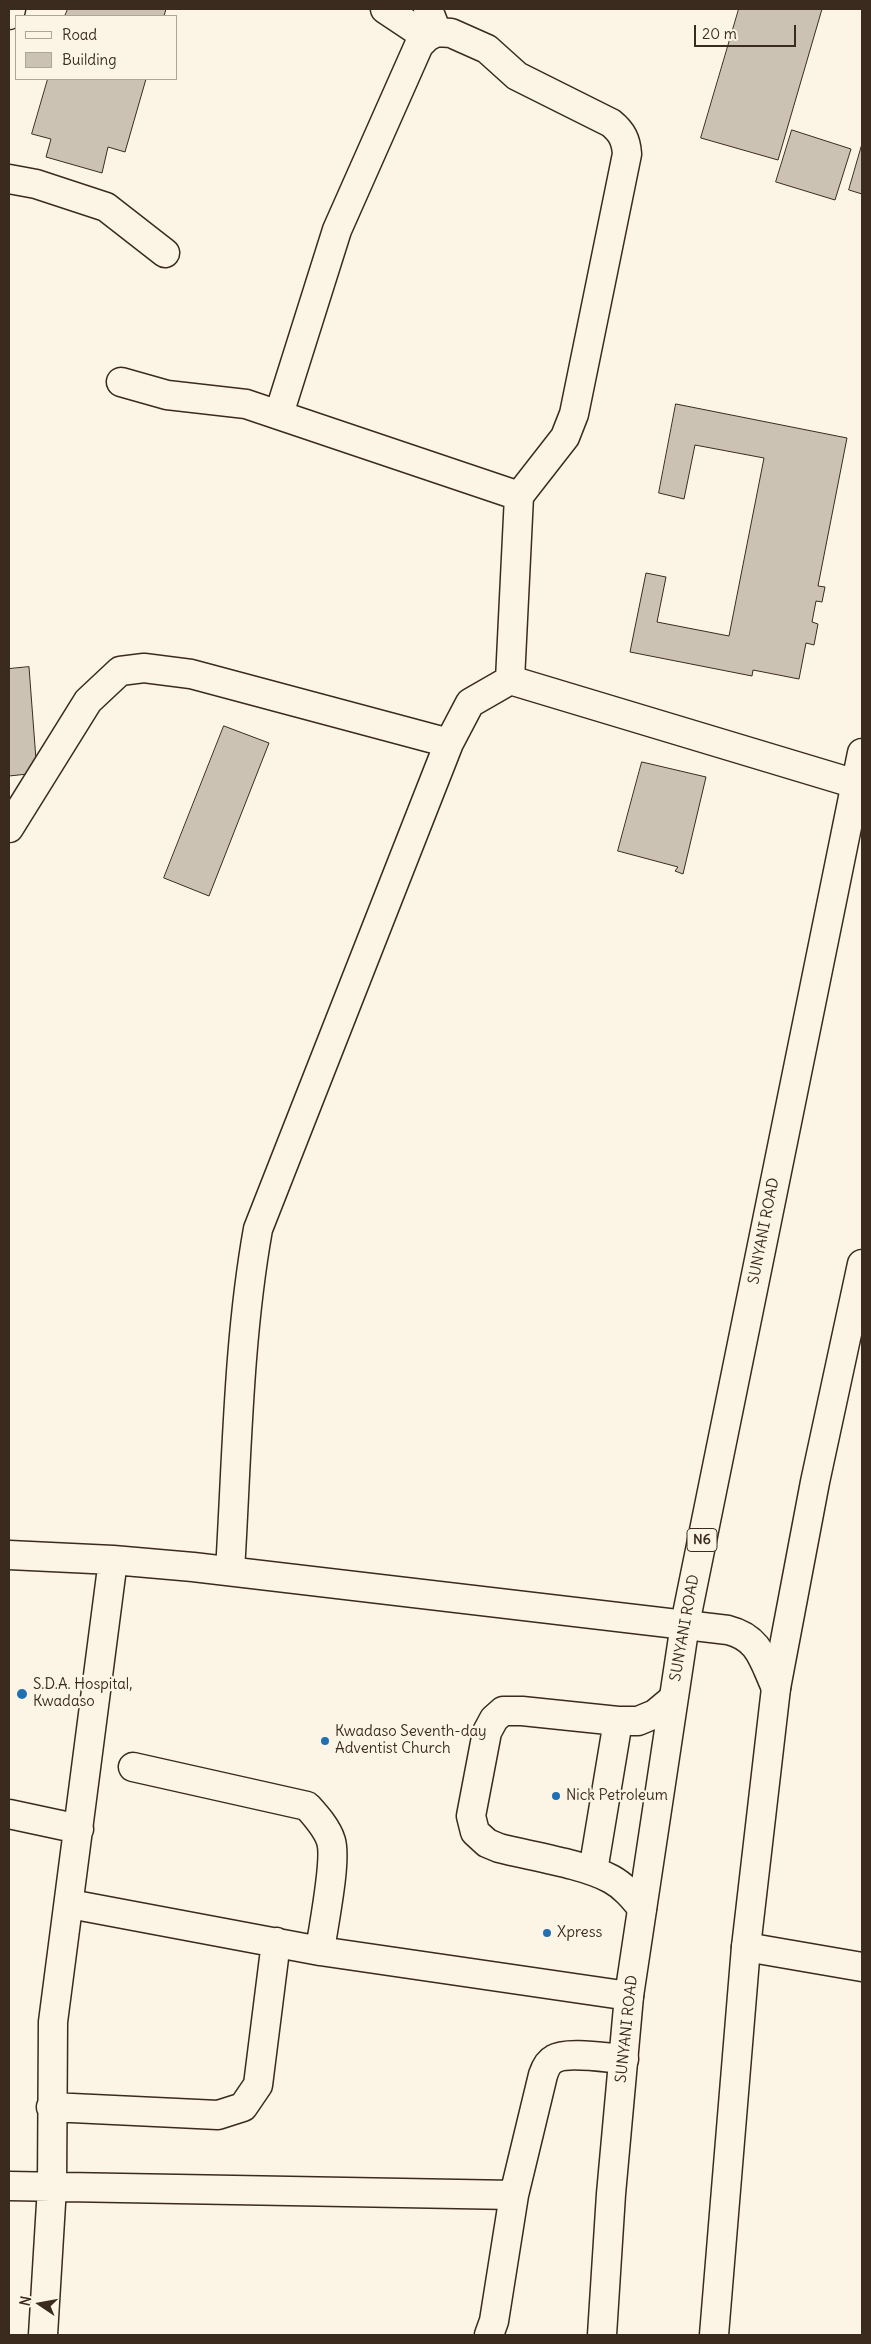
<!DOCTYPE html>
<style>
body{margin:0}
#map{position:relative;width:871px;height:2344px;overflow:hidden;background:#fcf5e5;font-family:Delius,sans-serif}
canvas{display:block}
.frame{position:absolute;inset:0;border:10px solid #3b2a1e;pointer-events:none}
.legend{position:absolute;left:15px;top:15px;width:162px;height:65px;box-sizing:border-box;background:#fcf5e5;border:1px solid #afa495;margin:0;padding:6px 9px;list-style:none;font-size:15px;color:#3b2a1e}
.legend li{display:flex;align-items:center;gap:10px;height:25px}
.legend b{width:25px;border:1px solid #afa495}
.north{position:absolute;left:15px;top:2279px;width:50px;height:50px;-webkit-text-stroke:4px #fcf5e5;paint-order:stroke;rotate:282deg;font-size:14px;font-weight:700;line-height:20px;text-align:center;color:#3b2a1e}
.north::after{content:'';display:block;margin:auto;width:18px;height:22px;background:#3b2a1e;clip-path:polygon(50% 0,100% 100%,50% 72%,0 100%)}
.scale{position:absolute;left:694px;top:25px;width:102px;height:22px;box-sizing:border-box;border:2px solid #3b2a1e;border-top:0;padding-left:6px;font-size:15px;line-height:18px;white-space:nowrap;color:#3b2a1e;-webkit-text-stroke:4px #fcf5e5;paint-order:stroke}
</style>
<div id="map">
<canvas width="871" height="2344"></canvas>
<div class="frame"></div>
<ul class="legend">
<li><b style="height:6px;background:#fcf5e5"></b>Road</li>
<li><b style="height:14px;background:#ccc2b3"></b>Building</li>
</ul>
<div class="north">N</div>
<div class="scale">20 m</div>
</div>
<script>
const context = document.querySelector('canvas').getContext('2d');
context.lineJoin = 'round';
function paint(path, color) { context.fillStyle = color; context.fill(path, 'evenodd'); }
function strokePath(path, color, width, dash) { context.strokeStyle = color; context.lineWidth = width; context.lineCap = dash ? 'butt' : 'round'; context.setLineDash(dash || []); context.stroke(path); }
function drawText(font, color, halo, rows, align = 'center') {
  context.font = font + ' Delius,sans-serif'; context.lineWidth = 4.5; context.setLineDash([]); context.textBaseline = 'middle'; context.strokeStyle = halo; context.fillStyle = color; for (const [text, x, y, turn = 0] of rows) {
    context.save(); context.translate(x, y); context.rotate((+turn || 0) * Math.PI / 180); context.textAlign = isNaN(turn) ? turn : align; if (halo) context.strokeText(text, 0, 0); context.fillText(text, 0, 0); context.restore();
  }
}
const building = new Path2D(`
 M68 9H166L164 16H65Z
 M739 9H822L778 160 701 138Z
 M48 79H146L125 152 108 147 102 173 46 157 51 139 32 134Z
 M792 130 851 149 835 200 776 182Z
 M862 144V194L849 190Z
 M676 404 847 438 818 586 825 587 822 602 816 601 812 622 818 624 814 645 806 643 799 679 753 670 752 676 630 652 646 573 666 577 657 622 729 636 764 458 695 445 684 499 659 493Z
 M29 667 37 773 9 776V669Z
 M224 726 269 743 209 896 164 878Z
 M642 762 706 777 683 874 675 871 678 867 618 851Z`);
paint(building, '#ccc2b3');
strokePath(building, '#3b2a1e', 1);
const minor = new Path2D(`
 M385 9 427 37
 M428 9 437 32
 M9 15 11 9
 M9 179 36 184 106 207 165 253
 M121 382 167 395 246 404 519 496 510 680
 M279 414 337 230 419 45 427 37 437 32 451 33 487 49 517 76 611 123C622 132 626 140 627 154L574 414 565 437 519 496
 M9 828 88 701 120 671 144 668 191 674 449 743
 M9 1555 113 1560 193 1567 728 1630C760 1638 763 1660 776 1688
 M230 1571C237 1457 238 1341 258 1229L449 743 470 703 510 680 856 784
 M133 1767 307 1806C316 1816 327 1828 331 1841 337 1861 323 1927 320 1951
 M9 1814 79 1829
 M593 1871 618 1721
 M70 1904 320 1951 629 1996
 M642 1908C633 1897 624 1886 611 1879 584 1864 530 1856 499 1848L487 1843 475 1832 471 1816 487 1732 494 1719 503 1711H522L618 1721H638L655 1714 673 1699
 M746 1947 862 1967
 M51 2107 218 2115 243 2107 258 2085 276 1942
 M9 2186 514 2195
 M43 2335 52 2187 53 2022 113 1560
 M489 2335 494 2321 514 2195 543 2075C545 2069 548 2062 554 2059 567 2051 608 2058 624 2059`);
const major = new Path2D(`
 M602 2335 611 2194 629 1996 685 1624 862 753
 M714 2335 746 1947 776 1688 815 1482 862 1264`);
strokePath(minor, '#3b2a1e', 31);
strokePath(major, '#3b2a1e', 31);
strokePath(minor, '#fcf5e5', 28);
strokePath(major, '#fcf5e5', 28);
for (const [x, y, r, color] of [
 [22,1694,6,"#1f6fb2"],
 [325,1741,5,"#1f6fb2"],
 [556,1796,5,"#1f6fb2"],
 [547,1933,5,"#1f6fb2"]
]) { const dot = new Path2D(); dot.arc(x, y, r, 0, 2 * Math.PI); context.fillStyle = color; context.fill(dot); strokePath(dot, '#fcf5e5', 2); }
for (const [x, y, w] of [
 [702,1540,30]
]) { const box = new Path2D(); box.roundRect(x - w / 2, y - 11.5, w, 23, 4); context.fillStyle = '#fcf5e5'; context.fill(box); strokePath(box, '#3b2a1e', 1); }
drawText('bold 14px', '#3b2a1e', null, [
 ["N6",702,1540]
]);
drawText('15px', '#3b2a1e', '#fcf5e5', [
 ["SUNYANI ROAD",764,1231,-79],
 ["SUNYANI ROAD",685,1628,-80],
 ["SUNYANI ROAD",627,2029,-84]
]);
drawText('15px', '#3b2a1e', '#fcf5e5', [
 ["S.D.A. Hospital,",33,1685],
 ["Kwadaso",33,1702],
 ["Kwadaso Seventh-day",335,1732],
 ["Adventist Church",335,1749],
 ["Nick Petroleum",566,1796],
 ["Xpress",557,1933]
], 'left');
</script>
